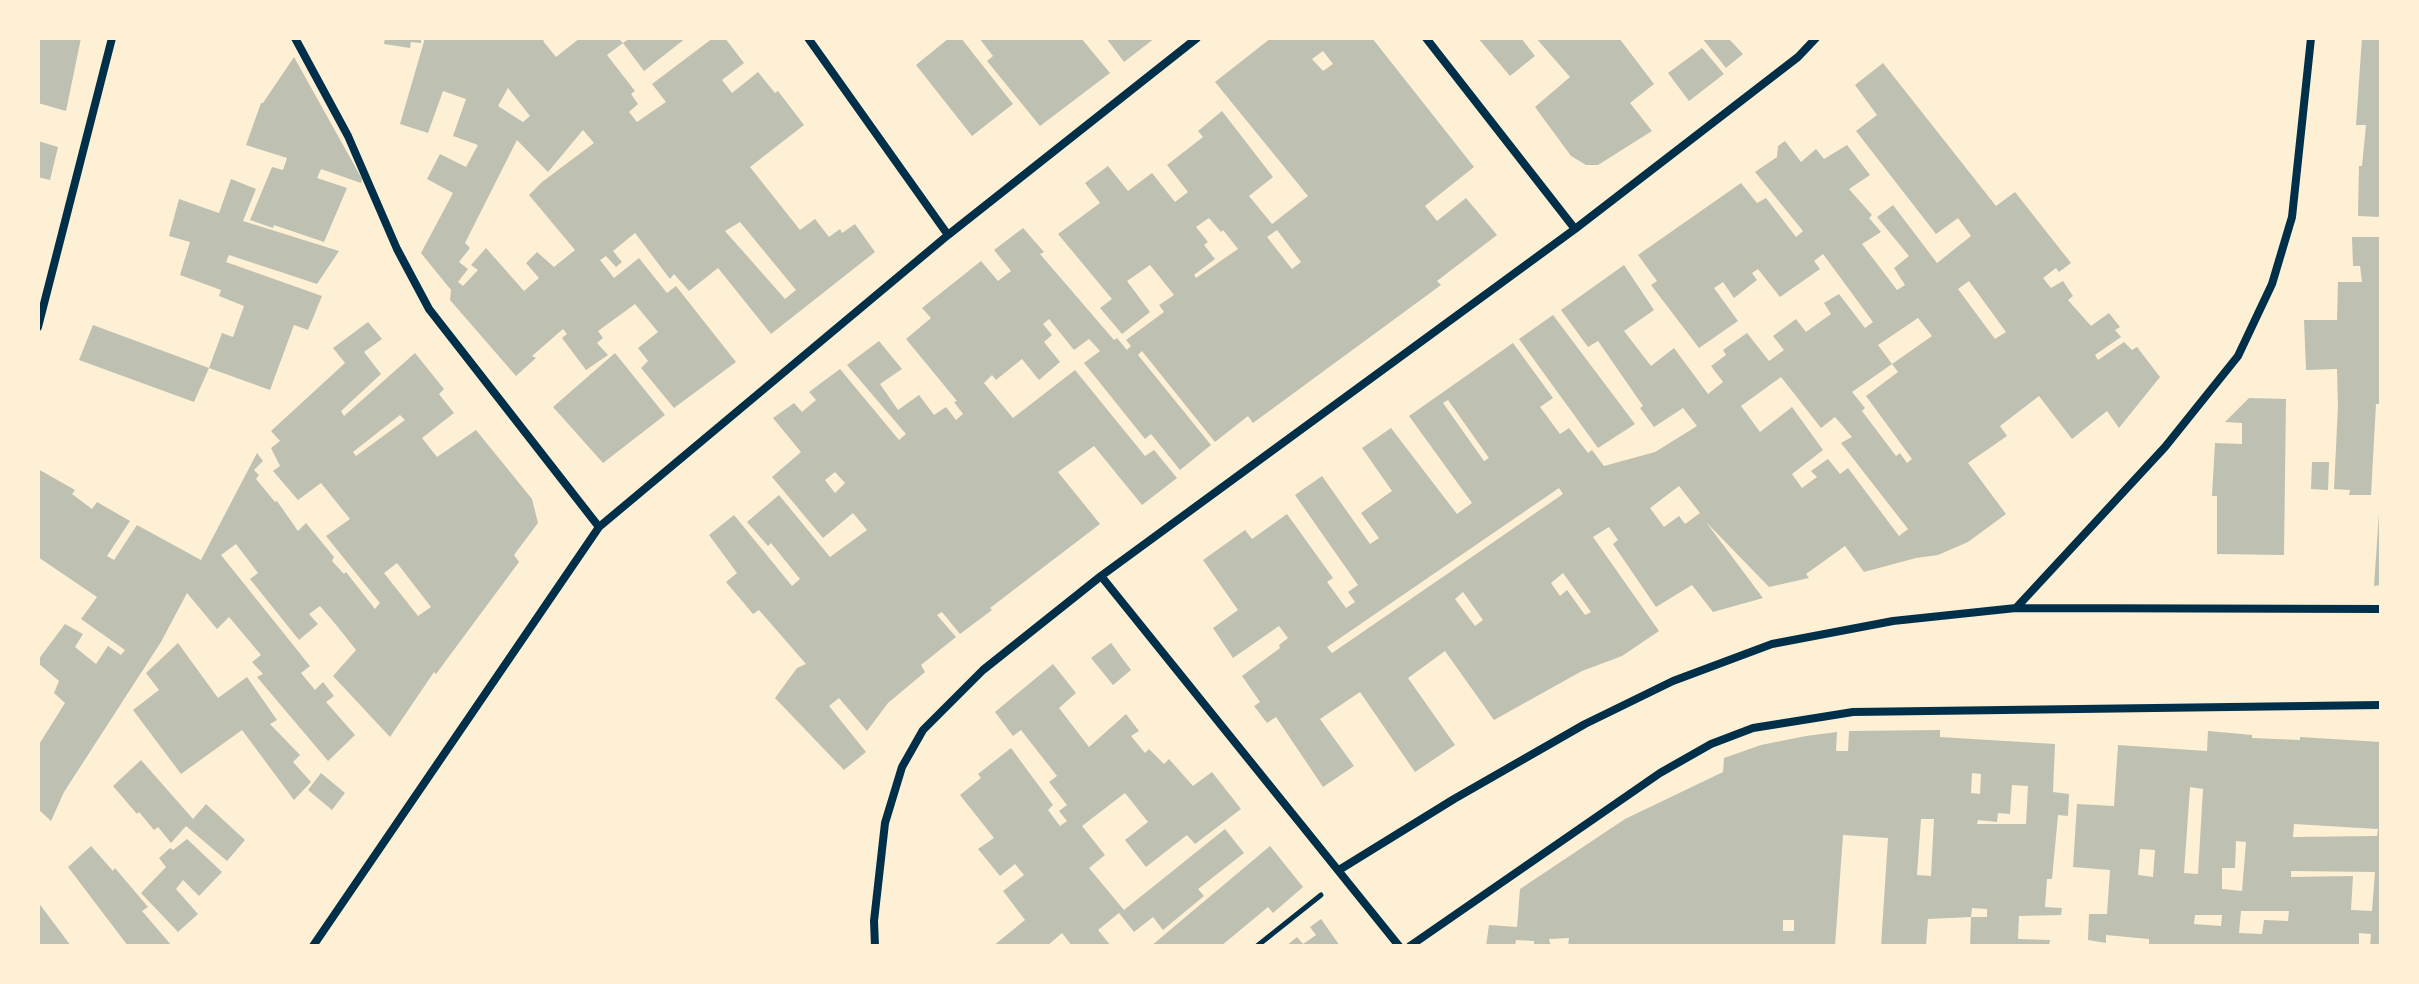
<!DOCTYPE html>
<style>
body{margin:0}
#map{position:relative;width:2419px;height:984px;overflow:hidden;background:#fdf0d5;font-family:Jost,sans-serif}
canvas{display:block}
.frame{position:absolute;inset:0;border:40px solid #fdf0d5;pointer-events:none}
</style>
<div id="map">
<canvas width="2419" height="984"></canvas>
<div class="frame"></div>
</div>
<script>
const context = document.querySelector('canvas').getContext('2d');
context.lineJoin = 'round';
function paint(path, color) { context.fillStyle = color; context.fill(path, 'evenodd'); }
function strokePath(path, color, width, dash) { context.strokeStyle = color; context.lineWidth = width; context.lineCap = dash ? 'butt' : 'round'; context.setLineDash(dash || []); context.stroke(path); }
paint(new Path2D(`
 M38 38H81L66 111 38 103Z
 M385 38H421V43L411 42 410 48 384 44Z
 M425 38H547L543 41 556 57 580 38H618L623 43 607 55 635 91 631 94 638 104 629 112 637 122 666 102 652 84 713 38H725L744 63 722 80 732 93 758 72 775 93 778 91 804 125 750 167 800 230 815 219 829 237 840 229 842 233 855 224 875 252 771 334 718 268 689 291 674 274 670 279 635 233 613 251 622 262 616 267 606 256 600 260 614 278 639 258 667 293 676 286 736 362 674 408 641 368 648 361 638 348 658 332 635 304 598 331 603 338 597 343 608 355 586 370 562 338 567 334 563 329 532 356 536 358 516 376 450 300 451 290 421 253 453 193 427 179 440 154 466 167 478 145 453 136 466 99 443 91 428 133 400 124ZM508 88 530 116 523 122 498 106ZM583 130 594 143 542 182 529 195 575 250 554 267 537 252 526 263 539 278 524 291 486 248 471 265 478 270 463 286 458 282 468 269 459 262 470 248 465 243 517 140 548 172ZM740 222 796 290 785 299 725 231Z
 M630 38H686L644 71 623 43Z
 M949 38H961L1013 104 972 136 916 65Z
 M979 38H1081L1110 73 1040 126 987 61 993 56Z
 M1106 38H1155L1124 62Z
 M1271 38H1372L1474 167 1425 206 1437 221 1466 198 1497 235 1437 281 1441 285 1253 423 1248 416 1215 442 1142 351 1138 355 1211 445 1180 470 1151 434 1145 439 1084 363 1100 351 1089 339 1074 350 1049 319 1043 324 1052 335 1044 342 1060 362 1039 380 1022 359 996 380 992 375 984 383 1013 418 1075 370 1145 456 1154 450 1177 478 1142 505 1094 446 1058 472 1100 524 990 608 992 610 960 634 942 612 937 615 956 637 921 665 925 672 888 703 867 731 839 698 829 706 866 752 844 770 775 698 797 668 806 664 759 610 753 614 726 582 737 573 709 535 734 515 792 586 800 579 771 543 768 546 747 522 779 495 830 557 867 530 853 513 823 538 772 477 801 452 773 418 794 403 802 412 816 400 809 392 840 369 899 440 906 434 847 365 879 341 902 369 880 384 898 410 919 395 934 415 946 407 956 420 963 414 954 402 957 401 906 339 931 318 922 308 981 261 998 281 1011 271 994 250 1023 228 1044 252 1040 254 1114 340 1117 338 1127 350 1131 346 1126 340 1164 312 1159 305 1174 295 1150 265 1127 281 1150 312 1122 334 1100 308 1112 299 1058 234 1100 203 1085 183 1108 166 1128 191 1152 173 1175 202 1188 192 1167 165 1203 137 1198 131 1222 111 1273 177 1249 196 1272 224 1308 196 1215 82ZM1323 51 1333 64 1323 71 1312 59ZM1209 218 1221 232 1223 230 1238 249 1196 278 1194 275 1215 259 1204 245 1208 242 1196 227ZM1277 230 1301 262 1292 269 1267 237ZM835 472 845 483 835 493 825 480Z
 M1478 38H1521L1535 56 1510 76Z
 M1536 38H1619L1654 84 1630 103 1652 131 1598 165H1586L1571 156 1535 107 1570 77Z
 M1702 38H1728L1743 54 1726 68Z
 M2362 38H2381V217L2358 216 2359 166H2362L2366 125H2356Z
 M1702 48 1724 74 1689 101 1668 73Z
 M294 57 362 179 361 183 321 169 317 178 347 188 324 242 274 225 273 228 250 220 272 167 283 170 287 158 246 145 261 103H263Z
 M1883 63 1996 206 2015 192 2071 263 2059 272 2056 268 2043 278 2051 288 2063 281 2073 296 2068 300 2091 326 2109 313 2120 327 2115 330 2121 337 2095 355 2098 360 2124 342 2132 350 2137 347 2160 377 2119 428 2107 411 2072 439 2039 396 2000 426 2007 436 1968 463 2006 514 1968 542 1938 555 1916 558 1864 572 1845 546 1806 574 1809 578 1769 587 1706 522 1763 598 1713 612 1692 585 1656 607 1613 544 1618 540 1609 527 1593 537 1659 631 1622 656 1582 671 1494 720 1445 651 1408 678 1455 745 1415 772 1360 692 1320 719 1354 766 1323 787 1276 717 1267 723 1254 706 1260 702 1242 676 1280 648 1279 645 1288 638 1279 626 1233 658 1213 628 1238 610 1203 560 1245 530 1252 539 1287 514 1333 578 1327 582 1346 608 1355 602 1348 592 1358 585 1295 495 1322 476 1370 544 1379 538 1361 513 1392 491 1362 448 1391 428 1457 514 1472 503 1409 416 1513 343 1553 398 1540 407 1560 434 1569 428 1588 453 1592 450 1604 466 1655 452 1697 426 1683 408 1654 427 1640 408 1643 406 1598 341 1588 347 1561 310 1624 265 1654 310 1624 331 1651 366 1674 348 1708 394 1723 382 1711 366 1726 355 1723 350 1747 333 1769 361 1784 350 1773 336 1796 319 1806 332 1831 314 1824 303 1839 294 1865 328 1873 322 1823 254 1814 261 1820 269 1780 297 1758 269 1752 273 1757 280 1734 298 1723 282 1714 288 1738 321 1699 348 1651 285 1657 281 1638 255 1741 183 1757 203 1766 198 1796 237 1803 231 1755 172 1777 157 1778 146 1785 141 1801 162 1816 149 1824 159 1847 145 1870 175 1849 189 1872 215 1869 218 1881 232 1862 244 1897 290 1905 285 1894 268 1909 256 1877 217 1893 205 1937 263 1971 236 1958 218 1936 234 1856 131 1877 115 1855 85ZM1969 281 2006 332 1995 339 1958 289ZM1918 318 1932 336 1892 364 1898 372 1866 396 1912 459 1907 463 1900 453 1896 456 1862 411 1865 408 1852 392 1892 364 1878 345ZM1781 377 1821 428 1835 417 1852 437 1841 443 1908 529 1899 536 1848 468 1840 474 1828 459 1811 471 1817 477 1802 488 1792 474 1823 450 1792 407 1760 432 1741 406ZM1448 400 1489 458 1484 461 1443 403ZM1679 486 1700 513 1685 524 1679 516 1664 527 1650 508ZM1559 488 1563 494 1450 572 1332 653 1327 647ZM1563 573 1591 612 1585 615 1567 590 1560 596 1551 583ZM1463 592 1483 620 1475 626 1455 599Z
 M38 141 58 147 50 180 38 177Z
 M231 179 256 189 243 221 339 251 317 284 229 255 226 262 322 296 308 330 294 325 270 390 209 368 222 333 233 337 244 306 219 296 221 290 180 275 190 242 169 236 179 199 219 213Z
 M2352 237H2381V404H2376L2371 495H2349L2350 490 2334 489 2338 406 2337 369 2306 370 2304 320H2337L2338 282H2362L2360 266H2353Z
 M1553 315 1635 424 1598 448 1519 339Z
 M368 322 382 339 364 352 381 374 341 411 344 416 415 353 444 389 439 394 454 413 422 438 437 457 476 430 532 499 538 523 514 555 519 562 436 674 434 672 390 737 333 676 356 650 337 626 320 606 309 614 318 624 299 640 250 579 258 573 236 544 221 555 310 666 301 673 315 690 323 682 334 696 326 702 355 735 328 761 257 677 263 674 252 662 261 655 229 617 217 629 187 593 161 642 64 792 51 821 38 809V746L65 703 54 693 59 681 38 663V660L65 624 83 634 75 647 96 664 108 646 121 655 125 650 81 619 97 597 38 557V469L75 490 72 494 92 509 97 502 130 521 107 556 114 560 137 525 201 560 257 453 263 461 254 470 259 475 256 479 275 502 277 501 298 531 306 523 334 557 332 561 344 574 346 572 375 609 380 603 326 536 350 519 321 483 298 500 273 471 280 466 271 448 280 441 271 431 345 363 333 348ZM400 415 405 420 356 456 353 452ZM397 563 431 607 418 616 384 573Z
 M93 325 209 368 194 402 79 360Z
 M615 353 665 415 603 463 553 407Z
 M2249 398 2286 399 2284 555 2217 554V496H2212L2215 443 2242 444V423L2225 422Z
 M2312 462H2329L2328 490 2311 489Z
 M2379 513 2381 514V585L2374 586Z
 M178 643 218 698 247 677 277 720 270 724 300 755 293 762 311 782 294 800 242 730 181 774 133 710 159 690 146 673Z
 M1111 643 1131 670 1113 685 1091 658Z
 M1053 664 1076 693 1059 708 1089 747 1126 714 1139 731 1131 736 1145 753 1149 749 1164 764 1169 759 1193 786 1212 772 1241 809 1195 844 1187 835 1146 867 1125 840 1148 822 1125 793 1082 826 1105 855 1089 868 1124 910 1225 829 1244 853 1198 889 1204 896 1163 930 1153 917 1134 932 1119 913 1098 930 1111 946H1072L1062 933 1047 946H993L1025 920 1003 891 1024 875 1015 864 1000 876 978 849 994 838 960 795 981 778 978 774 1011 748 1053 805 1048 810 1060 826 1067 821 1059 811 1067 805 1049 782 1057 776 1021 730 1013 736 995 712Z
 M1940 730V737L2055 744 2053 792 2069 794 2068 816 2058 815 2052 879H2047L2045 907 2062 908 2061 915 2019 916 2018 939 2050 940 2049 946H1970L1971 917H1987V909L1972 908 1971 917 1928 919 1926 946H1881L1888 838 1843 835 1835 946H1568L1569 938 1549 939 1551 946H1534V941L1516 940 1515 946H1486L1489 925 1517 927 1520 889 1625 819 1723 772 1724 758 1761 745 1806 736 1837 732 1836 751H1848L1849 731ZM1972 773 1981 774 1980 794 1971 793ZM2012 785 2028 786 2026 824H1977L1978 820 1997 822 1998 813 2010 814ZM1921 819H1934L1931 876 1917 875ZM1783 920H1794V931H1783Z
 M2208 731 2252 735V738L2300 740V737L2381 742V946H2370L2371 934 2359 933V946H2149V939L2106 935V943L2088 940 2089 914H2107L2110 870 2073 867 2077 804 2114 806 2118 745 2207 751ZM2190 787 2203 789 2198 874 2184 873ZM2294 824 2378 829 2377 836 2293 837ZM2236 841 2246 842 2242 891 2222 889V868H2235ZM2140 849 2155 850 2153 877 2138 875ZM2291 871 2375 872 2372 911 2351 910 2353 876 2291 877ZM2241 911H2289L2288 921 2264 920 2262 934 2239 933ZM2195 915H2222L2221 926 2194 924Z
 M141 760 193 819 206 804 245 840 227 861 186 826 171 843 158 827 154 830 139 812 137 814 113 786Z
 M321 773 345 793 332 810 308 790Z
 M187 839 222 872 199 896 183 880 176 889 198 914 178 932 141 893 166 867 159 858 170 848 173 850Z
 M91 846 113 871 115 868 148 907 142 911 172 946H128L68 867Z
 M1270 846 1303 887 1273 913 1268 907 1221 946H1151Z
 M38 902 71 946H38Z
 M1321 919 1340 946H1286L1297 937 1303 944 1316 935 1310 927Z`), '#bec0b2');
strokePath(new Path2D(`
 M1257 946 1321 895`), '#003049', 5);
strokePath(new Path2D(`
 M295 38 348 136 397 249 429 309 599 527
 M808 38 948 235
 M1426 38 1575 229
 M38 327 112 38
 M1101 576 1399 946
 M2016 608 2165 447 2238 356 2272 284 2292 217 2311 38
 M1339 870 1454 799 1585 724 1673 681 1772 644 1893 621 2016 608 2381 609
 M313 946 599 527 948 235 1197 38
 M875 946 874 921 885 823 902 767 923 730 983 670 1101 576 1575 229 1798 57 1816 38
 M1410 946 1660 773 1711 744 1753 728 1853 712 2381 705`), '#003049', 8);
</script>
